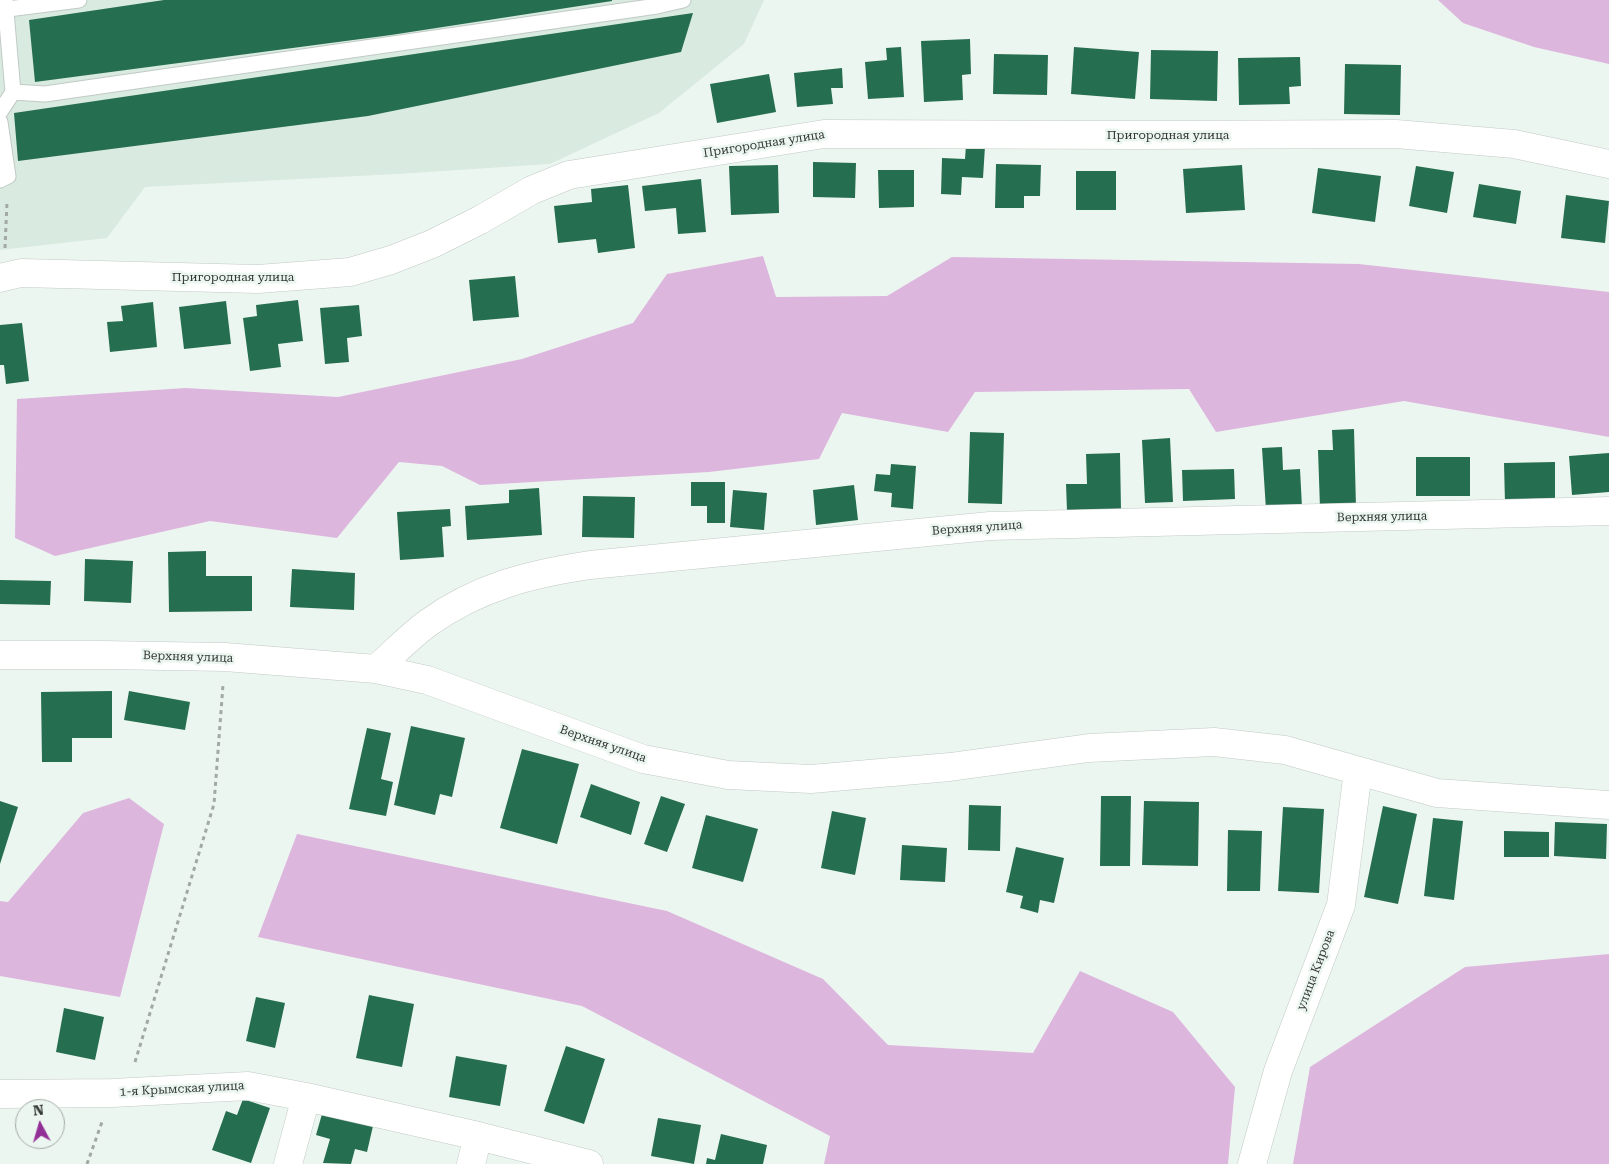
<!DOCTYPE html>
<meta charset="utf-8">
<style>
body{margin:0}
#map{position:relative;width:1609px;height:1164px;overflow:hidden;background:#ecf6f0;font-family:"Roboto Serif",serif}
canvas{display:block}
.north{position:absolute;left:15px;top:1099px;width:50px;height:50px;box-sizing:border-box;background:#ecf6f0;border:1px solid #a2aaa5;border-radius:50%;rotate:354deg;font-size:14px;font-weight:700;line-height:20px;text-align:center;color:#333735}
.north::after{content:'';display:block;margin:auto;width:18px;height:22px;background:#933097;clip-path:polygon(50% 0,100% 100%,50% 72%,0 100%)}
</style>
<div id="map">
<canvas width="1609" height="1164"></canvas>
<div class="north">N</div>
</div>
<script>
const context = document.querySelector('canvas').getContext('2d');
context.lineJoin = 'round';
function paint(path, color) { context.fillStyle = color; context.fill(path, 'evenodd'); }
function strokePath(path, color, width, dash) { context.strokeStyle = color; context.lineWidth = width; context.lineCap = dash ? 'butt' : 'round'; context.setLineDash(dash || []); context.stroke(path); }
function drawText(font, color, halo, rows, align = 'center') {
  context.font = font + ' "Roboto Serif",serif'; context.lineWidth = 5; context.setLineDash([]); context.textBaseline = 'middle'; context.strokeStyle = halo; context.fillStyle = color; for (const [text, x, y, turn = 0] of rows) {
    context.save(); context.translate(x, y); context.rotate((+turn || 0) * Math.PI / 180); context.textAlign = isNaN(turn) ? turn : align; if (halo) context.strokeText(text, 0, 0); context.fillText(text, 0, 0); context.restore();
  }
}
paint(new Path2D(`
 M0 0H764L744 44 659 113 550 164 397 174 145 187 107 238 0 250Z`), '#d9eae0');
paint(new Path2D(`
 M1438 0H1609V64L1534 47 1463 23Z
 M763 256 776 297 887 296 952 257 1359 264 1609 292V437L1404 401 1216 432 1189 389 975 392 948 432 842 413 819 459 709 472 480 485 442 466 399 462 337 538 210 521 55 556 15 538 17 399 186 388 338 397 522 359 633 323 667 274Z
 M129 798 164 824 120 997 0 976V901L8 902 83 813Z
 M297 834 667 911 823 979 888 1045 1033 1053 1080 971 1173 1012 1235 1087 1228 1164H824L830 1136 582 1006 258 937Z
 M1609 954V1164H1293L1310 1067 1465 967Z`), '#ddb6dd');
paint(new Path2D(`
 M164 0H612V1L391 35 35 82 29 20Z
 M693 13 681 52 368 116 18 161 14 113Z
 M970 39 971 74 962 75 963 100 924 102 921 41Z
 M901 47 904 97 868 99 865 62 887 60 886 48Z
 M1074 47 1139 52 1135 99 1071 94Z
 M1151 50 1218 51 1217 101 1150 99Z
 M994 54 1048 55 1047 95 993 94Z
 M1300 57 1301 86 1289 87 1290 104 1239 105 1238 58Z
 M1345 64 1401 65 1400 115 1344 114Z
 M842 68 843 88H831L833 104 797 107 794 73Z
 M769 74 776 112 717 123 710 84Z
 M966 145 985 146 983 178 962 177 961 195 941 194 942 158 965 159Z
 M813 162 856 163 855 198 813 197Z
 M996 164 1041 165 1040 196H1024V208H995Z
 M778 165 779 213 731 215 729 166Z
 M1242 165 1245 210 1186 213 1183 169Z
 M1416 166 1454 172 1447 213 1409 206Z
 M1318 168 1381 176 1375 222 1312 213Z
 M878 170H914V207L879 208Z
 M1076 171H1116V210H1076Z
 M701 179 706 232 678 234 676 208 645 211 642 186Z
 M1479 184 1521 191 1516 224 1473 217Z
 M628 185 635 248 598 253 596 239 558 243 554 206 592 202 591 189Z
 M1566 195 1609 201 1605 243 1561 238Z
 M515 276 519 317 473 321 469 280Z
 M298 300 303 341 278 344 281 367 250 371 243 318 257 316 256 305Z
 M226 301 231 344 184 349 179 307Z
 M153 302 157 347 110 352 107 322 123 321 121 306Z
 M359 305 362 336 347 338 349 362 325 364 320 308Z
 M22 323 29 381 6 384 4 365H0V325Z
 M1354 429 1356 507 1320 508 1318 450H1333L1332 430Z
 M970 432 1004 433 1002 504 968 503Z
 M1170 438 1173 502 1145 503 1142 440Z
 M1282 447 1283 470 1300 469 1302 507 1266 510 1262 448Z
 M1120 453 1121 510 1067 511 1066 484H1087L1086 454Z
 M1609 453V492L1572 495 1569 456Z
 M1416 457H1470V496H1416Z
 M1555 462V502L1505 503 1504 463Z
 M891 464 916 466 913 509 891 507 892 493 874 491 876 474 890 475Z
 M1234 469 1235 499 1183 501 1182 470Z
 M691 482H725V523H707V506H691Z
 M854 485 858 520 816 525 813 490Z
 M539 488 542 535 467 540 465 506 509 503V490Z
 M733 490 767 493 764 530 730 527Z
 M583 496 635 497 634 538 582 537Z
 M450 509 451 526 442 527 444 557 400 560 397 512Z
 M206 551V576H252V611L169 612 168 552Z
 M85 559 133 561 131 603 84 601Z
 M292 569 355 573 354 610 290 607Z
 M0 580 51 581 50 605 0 604Z
 M112 691V738H72V762H42L41 692Z
 M129 691 190 702 185 730 124 720Z
 M411 726 465 738 452 797 440 794 435 815 394 805Z
 M367 728 391 733 381 779 393 782 386 816 349 809Z
 M522 749 579 764 557 844 500 828Z
 M591 784 640 802 631 835 580 817Z
 M661 796 685 804 667 852 644 844Z
 M1101 796H1131L1130 866H1100Z
 M0 801 18 807 0 864Z
 M1144 801 1199 802 1198 866 1142 865Z
 M969 805 1001 806 1000 851 968 850Z
 M1383 806 1417 814 1398 904 1364 897Z
 M1283 807 1324 809 1319 893 1278 891Z
 M832 811 866 818 855 875 821 868Z
 M706 815 758 829 743 882 692 868Z
 M1433 818 1463 821 1454 900 1424 896Z
 M1555 822 1607 824 1606 859 1554 856Z
 M1228 830 1262 831 1260 891H1227Z
 M1504 831 1549 832V857H1504Z
 M902 845 947 848 945 882 900 880Z
 M1016 847 1064 858 1054 903 1040 900 1038 913 1020 908 1023 896 1006 892Z
 M369 995 414 1004 402 1067 356 1058Z
 M256 997 285 1003 275 1048 246 1041Z
 M64 1008 104 1017 95 1060 56 1052Z
 M566 1046 605 1059 584 1124 544 1111Z
 M456 1056 507 1065 500 1106 449 1097Z
 M243 1099 270 1108 251 1163 212 1150 226 1111 237 1115Z
 M322 1114 373 1126 367 1152 355 1149 351 1164 323 1163 330 1139 316 1135Z
 M658 1118 701 1125 694 1164 651 1156Z
 M721 1134 767 1145 763 1164H706L707 1158 715 1160Z`), '#266e50');
const lane = new Path2D(`
 M0 10 79 0
 M13 92 45 94 657 6 683 0
 M0 112 13 92 5 0
 M0 122 8 176 0 180`);
const street = new Path2D(`
 M0 278 21 273 258 279 350 272 391 260 432 244 480 220 532 190 569 175 824 134 1140 135 1396 134 1514 144 1609 164
 M0 655H102L225 657 376 669 427 680 643 759 728 775 811 779 950 767 1089 748 1214 742 1285 750 1437 793 1609 805
 M376 669C393 654 410 636 428 623 478 587 530 574 590 565L990 526 1609 511
 M0 1094 112 1093 248 1086 306 1097 478 1136 589 1164
 M288 1164 306 1097
 M471 1164 478 1136
 M1252 1164 1278 1071 1341 905 1358 771`);
strokePath(lane, '#c1cac5', 17);
strokePath(street, '#c1cac5', 29);
strokePath(new Path2D(`
 M5 248 7 202
 M135 1062 214 804 223 685
 M87 1164 102 1122`), '#a2a9a5', 3, [4, 4]);
strokePath(lane, '#fff', 15);
strokePath(street, '#fff', 28);
drawText('12px', '#333735', '#ecf6f0', [
 ["Пригородная улица",1168,135],
 ["Пригородная улица",764,144,-9],
 ["Пригородная улица",233,277],
 ["Верхняя улица",1382,517,-1],
 ["Верхняя улица",977,528,-4],
 ["Верхняя улица",188,657,2],
 ["Верхняя улица",603,744,19],
 ["улица Кирова",1316,970,-69],
 ["1-я Крымская улица",182,1089,-3]
]);
</script>
